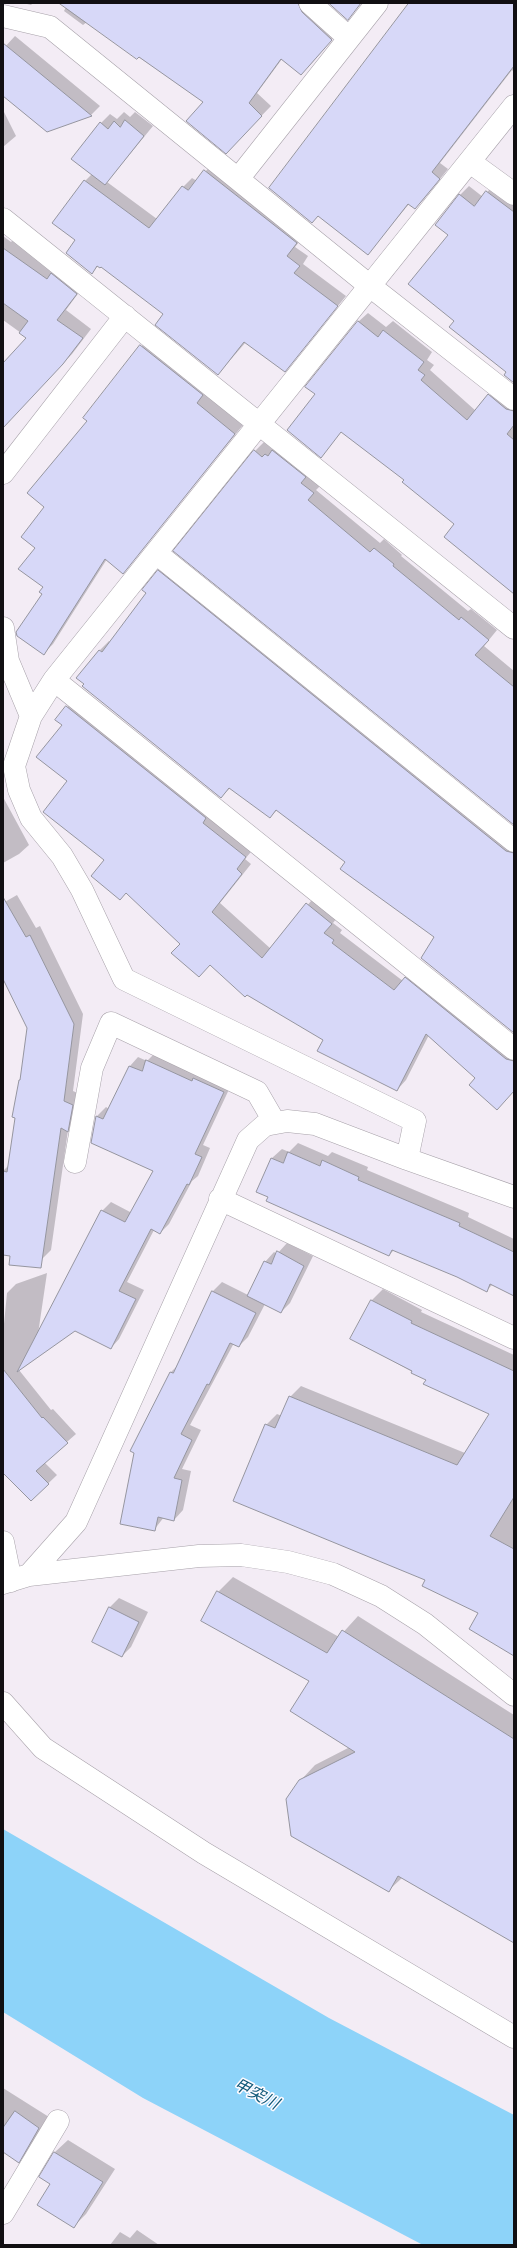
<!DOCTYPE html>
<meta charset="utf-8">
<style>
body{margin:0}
#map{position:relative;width:517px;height:2248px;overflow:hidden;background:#f3ecf5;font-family:"Sofia Sans Condensed",sans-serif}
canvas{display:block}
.frame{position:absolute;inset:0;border:4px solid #110f12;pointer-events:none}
</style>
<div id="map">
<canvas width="517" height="2248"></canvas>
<div class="frame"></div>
</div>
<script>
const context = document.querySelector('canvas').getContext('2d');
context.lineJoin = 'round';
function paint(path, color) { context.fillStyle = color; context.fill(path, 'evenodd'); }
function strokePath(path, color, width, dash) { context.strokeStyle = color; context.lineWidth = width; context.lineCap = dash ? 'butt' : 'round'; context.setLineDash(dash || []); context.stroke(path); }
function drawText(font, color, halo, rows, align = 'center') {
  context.font = font + ' "Sofia Sans Condensed","Noto Sans JP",sans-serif'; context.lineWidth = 3; context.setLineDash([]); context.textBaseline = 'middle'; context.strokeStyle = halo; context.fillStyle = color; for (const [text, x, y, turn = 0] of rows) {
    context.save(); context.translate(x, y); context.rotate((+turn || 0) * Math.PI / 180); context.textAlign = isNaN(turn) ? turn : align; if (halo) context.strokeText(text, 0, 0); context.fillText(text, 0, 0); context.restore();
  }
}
paint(new Path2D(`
 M3 1829 329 2018 514 2115V2245H423L143 2098 3 2012Z`), '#8dd3f9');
paint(new Path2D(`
 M23 3H33L31 5Z
 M68 3H310L340 30 310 65 282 59 257 93 271 106 235 143 205 102 87 22 83 25 64 11Z
 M416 3H514V72L512 70 440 163 448 169 424 199 415 208 409 204 368 253 319 215 312 222Z
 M15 36 100 106 91 115 47 131 3 95V49Z
 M3 110 16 136 3 147Z
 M124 112 130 117 135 112 153 126 107 182 157 219 183 187 192 178 197 181 214 162 306 233 295 247 308 256 303 264 346 296 285 371 246 342 218 374 165 314 102 266H98L91 273 77 240 85 181 92 174 101 123 110 114 117 119Z
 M496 182 514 196V383L507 372 455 320 450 234 460 195 469 186 483 197Z
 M3 236 11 242 13 240 85 284 66 310 91 329 72 354 3 427V364L28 338 3 320Z
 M368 313 386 327 393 321 432 352 427 360 434 365 430 370 476 411 498 386 514 397V594L445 537 456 524 406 480 342 431 321 456 316 394 358 322Z
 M150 336 243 425 123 572 107 559 53 644 44 653V587L36 548 45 507 89 421 84 417Z
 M264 442 272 449 275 446 323 483 316 490 380 543 384 539 402 555 401 556 468 611 471 609 497 630 484 646 514 671V824L255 451Z
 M168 562 514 840V1032L436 937 347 862 277 810 270 817 230 788 221 797 100 650 109 641 110 642 147 593 159 571Z
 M3 671 4 717 3 719Z
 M76 697 255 847 245 859 251 864 220 903 271 949 316 895 340 914 333 923 342 930 340 933 403 981 415 969 514 1048V1090L477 1078 429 1035 406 1080 397 1090 181 944 106 859 63 725 56 720Z
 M3 797 29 845 19 854 3 863Z
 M17 895 36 928 40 926 83 1014 73 1091 82 1095 77 1121 68 1130 51 1250 41 1260 3 1254V1171L9 1165 28 1027 3 978V903Z
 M156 1052 232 1083 203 1145 210 1148 198 1176 192 1181 169 1224 160 1233 154 1230 127 1282 144 1290 119 1339 111 1348 75 1330 19 1370 51 1410 53 1409 76 1434 44 1462 57 1475 31 1500 3 1471V1334L7 1293 16 1284 47 1273 38 1334 102 1211 111 1202 132 1213 154 1171 92 1142 97 1116 106 1107 109 1109 130 1066 138 1057 147 1061Z
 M298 1143 328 1156 332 1152 368 1167 367 1170 469 1213 468 1217 514 1239V1294L493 1284 486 1291 458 1276 394 1250 389 1255 258 1191 272 1158 282 1149 289 1152Z
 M287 1243 313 1256 290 1303 281 1312 265 1304 248 1337 239 1346 234 1343 190 1425 201 1430 182 1469 191 1471 183 1510 174 1520 164 1517 154 1530 171 1372 177 1366 213 1291 222 1282 248 1295 265 1262 274 1252 277 1254Z
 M383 1289 422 1310 421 1312 514 1355V1654L480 1613 426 1580 266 1425 277 1414 282 1416 290 1397 301 1386 465 1453 490 1414 352 1339 372 1300Z
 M233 1577 339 1637 358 1616 514 1715V1942L402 1878 389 1890 300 1781 315 1765 350 1747 310 1681 218 1592Z
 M119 1598 148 1612 131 1647 122 1656 93 1642 110 1607Z
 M3 2088 49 2117 29 2151 19 2161 3 2150Z
 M68 2140 115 2169 86 2214 73 2227 51 2184 40 2177 55 2152Z
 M137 2230 159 2245H110L120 2232 130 2238Z`), '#0003');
const building = new Path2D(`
 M59 3H298L302 12 332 40 301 75 281 59 249 103 262 116 226 154 186 121 203 102 139 57 137 59Z
 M329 3H361L348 20Z
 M409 3H514V66L432 172 440 179 415 209 408 204 368 255 318 216 312 223 269 188Z
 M3 43 92 116 47 132 3 96Z
 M125 120 144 136 105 185 71 159 100 122 108 129 114 121 120 127Z
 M204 170 297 243 287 256 300 266 294 273 338 306 285 372 244 342 218 375 155 325 163 314 101 267 100 268 97 266 92 274 66 253 75 240 52 223 84 180 149 228 182 186 188 190Z
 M486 191 514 212V383L504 375 506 372 449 327 454 321 408 284 448 235 435 225 459 194 474 206Z
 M3 248 47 279 51 273 77 294 57 320 83 338 63 364 3 428V363L26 338 19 333 28 321 3 303Z
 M358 321 378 337 383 330 424 362 418 370 425 375 421 380 467 420 488 394 506 409 514 411V425L507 434 514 440V594L444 537 454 524 402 482 404 480 341 432 321 458 287 430 315 394 305 387Z
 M140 345 203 395 197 403 235 434 123 574 105 559 44 655 17 636 16 632 42 594 39 592 43 587 18 569 35 548 21 537 44 507 27 493 87 421 83 418Z
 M254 450 262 457 265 454 268 456 272 450 306 477 301 483 314 493 308 500 370 552 374 548 394 564 393 566 459 620 461 617 489 640 475 655 514 687V825L173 551Z
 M158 570 506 851 514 853V1033L421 958 434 937 340 869 345 862 276 810 270 818 229 788 221 798 82 686 84 684 76 678 99 650 102 652 146 593 142 590Z
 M66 706 206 818 203 823 246 857 237 869 242 874 212 912 262 958 306 903 332 924 324 933 334 940 332 943 394 990 405 977 506 1059 514 1061V1091L497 1110 469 1085 475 1078 426 1034 397 1091 317 1051 323 1040 247 995 245 997 210 965 199 977 171 953 180 944 126 893 120 900 91 876 104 860 43 812 67 781 36 757 62 725 55 720Z
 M3 897 26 937 30 935 74 1024 64 1101 73 1105 68 1132 61 1128 41 1268 9 1265 10 1256 3 1255V1171L7 1172 15 1118 12 1117 19 1080H20L27 1028 3 979Z
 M146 1060 192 1081 193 1078 224 1092 195 1154 202 1157 189 1185 187 1184 160 1234 151 1229 119 1291 136 1299 111 1349 75 1331 17 1372 101 1210 125 1222 153 1171 91 1143 96 1116 103 1119 129 1066 142 1071Z
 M288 1152 320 1166 322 1160 359 1177 358 1180 460 1223 459 1226 514 1252V1296L490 1284 487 1292 457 1277 392 1250 389 1256 266 1201 268 1197 256 1192 271 1158 283 1163Z
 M277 1251 304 1266 281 1313 247 1296 264 1261 271 1264Z
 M212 1291 256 1313 239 1347 230 1343 209 1385 207 1384 181 1434 192 1440 174 1478 182 1480 174 1521 158 1517 155 1531 120 1524 134 1453 130 1451 170 1372 173 1373Z
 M371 1300 412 1321 411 1323 514 1371V1497L490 1536 514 1549V1656L469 1629 478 1613 422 1586 425 1580 233 1501 265 1424 275 1428 289 1396 457 1465 489 1414 423 1384 426 1380 411 1373 412 1371 350 1339Z
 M3 1369 42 1418 43 1417 68 1443 36 1471 49 1484 31 1501 3 1473Z
 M217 1591 327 1653 342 1630 514 1739V1943L398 1876 389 1892 291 1836 286 1799 299 1780 355 1752 290 1711 309 1681 201 1621Z
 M109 1607 139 1622 122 1657 92 1642Z
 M15 2111 39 2128 19 2163 3 2152V2128Z
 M54 2152 103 2182 74 2228 37 2205 50 2184 39 2177Z`);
paint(building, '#d7d8f8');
strokePath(building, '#95959f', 1);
const minor = new Path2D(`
 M310 3 349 38
 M3 16 50 27 370 286 514 399
 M470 162 514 194
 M238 179 377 3
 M3 219 514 628
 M3 473 125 316
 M156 553 514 841
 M3 628 8 661 31 716
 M54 680 514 1049
 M407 1159 415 1121 124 979 82 890 62 856 31 818 19 790 14 766 31 716 54 680 514 106
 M75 1162 92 1068 111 1023 257 1092 275 1123
 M220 1199 514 1338
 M3 1542 11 1581
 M29 1575 76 1522 248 1140 265 1125 287 1121 315 1124 407 1159 514 1197
 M3 1583 29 1575 199 1556 241 1555 288 1562 333 1574 381 1596 425 1624 514 1695
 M3 2213 58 2121`);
const tertiary = new Path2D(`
 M3 1703 43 1748 204 1853 514 2037`);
strokePath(minor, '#a7a1a9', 23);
strokePath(tertiary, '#a7a1a9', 23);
strokePath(minor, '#fff', 22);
strokePath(tertiary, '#fff', 22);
drawText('italic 16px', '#145b7b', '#fefbff', [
 ["甲突川",256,2095,27]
]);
</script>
